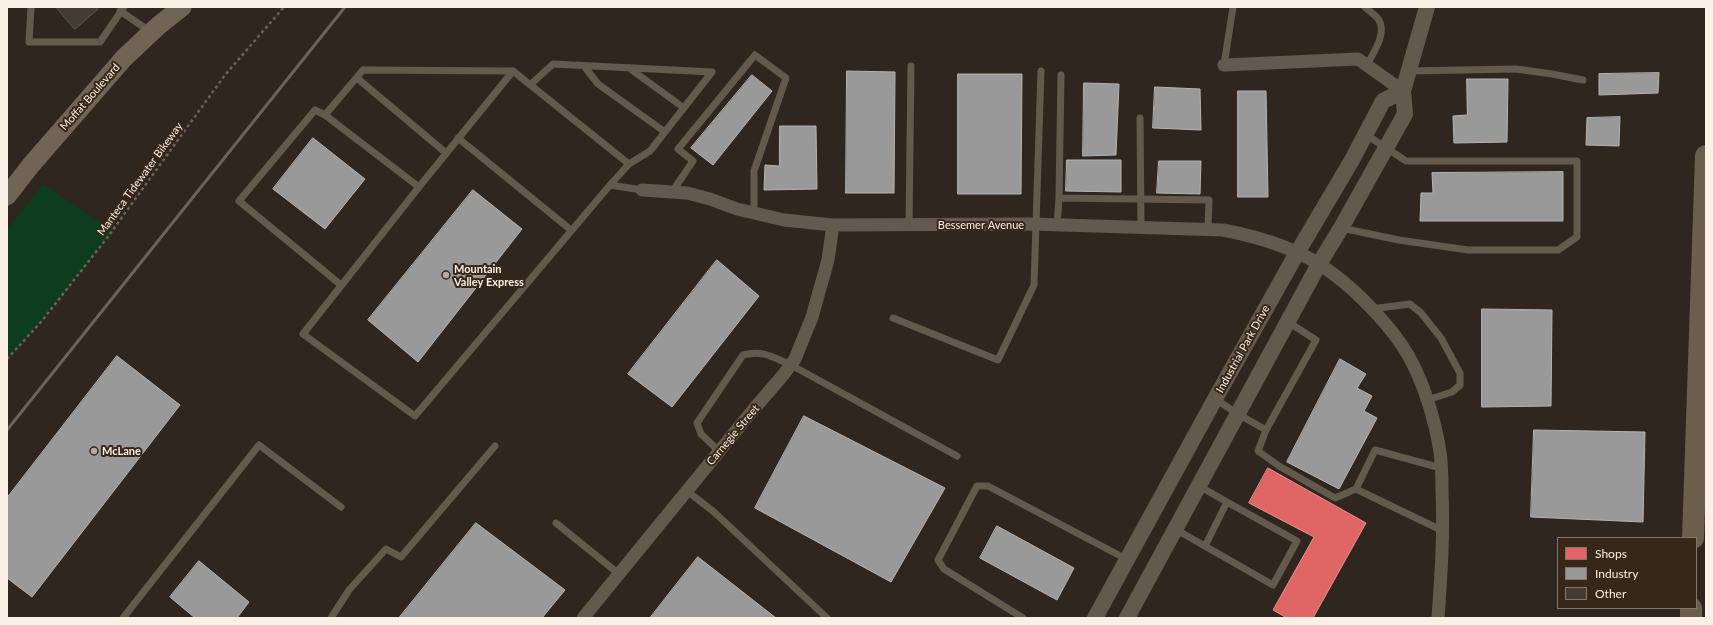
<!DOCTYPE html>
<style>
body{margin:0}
#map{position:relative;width:1713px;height:625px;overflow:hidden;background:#2f271f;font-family:Lato,sans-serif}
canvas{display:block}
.frame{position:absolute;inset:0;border:8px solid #faf0e6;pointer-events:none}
.legend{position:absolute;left:1557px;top:537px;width:140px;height:72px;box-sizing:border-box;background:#362718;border:1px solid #84776a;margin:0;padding:5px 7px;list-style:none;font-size:12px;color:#faf0e6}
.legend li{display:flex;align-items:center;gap:8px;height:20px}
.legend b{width:20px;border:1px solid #84776a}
</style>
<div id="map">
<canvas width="1713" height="625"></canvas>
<div class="frame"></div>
<ul class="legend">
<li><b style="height:11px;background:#e06666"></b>Shops</li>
<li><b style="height:11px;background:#999"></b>Industry</li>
<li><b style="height:11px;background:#433c35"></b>Other</li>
</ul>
</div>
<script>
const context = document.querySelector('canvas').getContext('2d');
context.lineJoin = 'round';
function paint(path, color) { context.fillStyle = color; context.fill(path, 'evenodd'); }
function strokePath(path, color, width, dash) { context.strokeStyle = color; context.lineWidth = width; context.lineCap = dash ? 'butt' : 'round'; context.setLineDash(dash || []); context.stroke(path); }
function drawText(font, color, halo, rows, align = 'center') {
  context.font = font + ' Lato,sans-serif'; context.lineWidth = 4; context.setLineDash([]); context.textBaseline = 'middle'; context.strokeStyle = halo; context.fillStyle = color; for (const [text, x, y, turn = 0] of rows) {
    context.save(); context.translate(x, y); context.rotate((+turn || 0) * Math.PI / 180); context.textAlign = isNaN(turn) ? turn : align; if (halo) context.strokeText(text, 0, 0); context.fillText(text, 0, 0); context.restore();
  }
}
paint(new Path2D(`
 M43 184 113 231 41 322 7 359V230Z`), '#0d3c1e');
const shops = new Path2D(`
 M1268 468 1366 523 1313 618H1287L1273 610 1314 537 1249 503Z`);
paint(shops, '#e06666');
strokePath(shops, '#e88f8c', 1);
const industry = new Path2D(`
 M847 71 895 72 894 193H846Z
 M1659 73 1658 93 1599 95V74Z
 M958 74H1022L1021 194H958Z
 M752 75 772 91 713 165 691 148Z
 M1467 79H1508L1507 142 1454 143 1453 116 1467 115Z
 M1084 83 1119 84 1116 155 1083 156Z
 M1155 87 1200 89 1201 130 1153 128Z
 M1238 91H1266L1268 197H1238Z
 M1620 117 1619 146 1586 145 1587 118Z
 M780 126H816L817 189 764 190 765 165 779 166Z
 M313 138 365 179 325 229 273 189Z
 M1067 160H1121V192L1066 191Z
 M1159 161H1201L1200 194 1157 193Z
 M1563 172V221H1420L1421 193H1433L1432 173Z
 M473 190 522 229 418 362 368 320Z
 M717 260 759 296 672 407 628 374Z
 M1482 309 1552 310 1551 406 1482 407Z
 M117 356 180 405 32 597 7 578V498Z
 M1340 359 1366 374 1357 388 1372 396 1364 411 1377 418 1339 489 1287 462Z
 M804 416 945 488 891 582 755 508Z
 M1534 430 1645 432 1643 522 1531 517Z
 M476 523 565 590 542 618H399Z
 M997 526 1074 568 1057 600 980 558Z
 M698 557 776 618H650Z
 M199 561 249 602 237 618H195L170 597Z`);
paint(industry, '#999');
strokePath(industry, '#b6b3b0', 1);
const building = new Path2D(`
 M56 7H97L98 9 75 29Z`);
paint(building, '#433c35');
strokePath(building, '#5f5852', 1);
strokePath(new Path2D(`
 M7 359 41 322 107 238 225 75 284 7`), '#6a635a', 2.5, [3, 3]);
strokePath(new Path2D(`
 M31 7 29 42H100L124 7
 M1365 7C1369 11 1376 15 1379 20 1387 34 1373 53 1367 65
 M120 11 151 32
 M1224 65 1233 7
 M584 66 598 84 665 132
 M629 68 684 108
 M513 71 419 187 303 334 415 416 610 185 642 190
 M1409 71 1516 69 1552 74 1583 80
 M357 78 446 153
 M530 85 553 64 712 72
 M325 115 363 70 513 71 629 164 610 185
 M1140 118 1141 227
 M458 138 571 230
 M629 164 650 151 712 72
 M672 192 693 161 678 149 755 55 786 78 754 171V213
 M1059 198 1061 75
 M909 225 911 66
 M1057 225 1059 198 1209 200 1208 229
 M1341 228 1399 240 1468 250H1558L1577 237V161H1406L1365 134
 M341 285 239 201 315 110 325 115 419 187
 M1371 309 1410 304 1421 313 1441 338 1460 373V385L1452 392 1427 400
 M893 318 998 360 1034 285 1041 71
 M1215 399 1238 414 1266 430 1258 451 1279 466 1335 498 1356 489 1443 531
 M1266 430 1316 340 1288 322
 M719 451 701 434 697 423 743 355C764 350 772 357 791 365L957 456
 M1199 486 1227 502
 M1356 489 1375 450 1441 468
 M687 491 714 512 827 618
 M556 523 619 574
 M1175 529 1273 585 1297 541 1227 502 1205 546
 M123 618 259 445 341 507
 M331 618 349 590 386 549 401 557 495 446
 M1023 618 944 569 938 560 977 486H988L1128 560`), '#635a4d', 7);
strokePath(new Path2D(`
 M1224 65 1358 59 1403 91
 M642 190 687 193 710 199 737 209 784 220 833 225 1031 224 1223 230C1260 237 1302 250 1332 273 1358 292 1392 327 1408 355 1424 383 1435 420 1440 452 1442 465 1442 478 1442 491 1444 534 1441 576 1438 618
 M583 618 753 410 784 374 795 359 812 317 828 260 833 225`), '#635a4d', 13);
strokePath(new Path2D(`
 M1095 618 1215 399 1297 253 1352 160 1383 101 1403 91
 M1127 618 1319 264 1341 228 1405 114 1403 91 1427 7`), '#635a4d', 16);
strokePath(new Path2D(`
 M7 196 31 165 124 58 158 26 182 7`), '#6f6455', 19);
strokePath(new Path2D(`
 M1693 538 1706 156
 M1691 618V608`), '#6a5e4d', 22);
strokePath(new Path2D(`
 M7 430 345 7`), '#6b635a', 3);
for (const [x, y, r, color] of [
 [446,275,4,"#b3aaa0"],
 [94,451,4,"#b3aaa0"]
]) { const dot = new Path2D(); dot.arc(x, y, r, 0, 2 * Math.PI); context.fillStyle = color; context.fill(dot); strokePath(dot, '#362718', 1.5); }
drawText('11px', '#faf0e6', '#362718', [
 ["Moffat Boulevard",90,97,-49],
 ["Manteca Tidewater Bikeway",140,179,-54],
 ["Bessemer Avenue",981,225],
 ["Industrial Park Drive",1243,349,-61],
 ["Carnegie Street",733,435,-50]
]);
drawText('bold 11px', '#faf0e6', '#362718', [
 ["Mountain",454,269],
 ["Valley Express",454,282],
 ["McLane",102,451]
], 'left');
</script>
